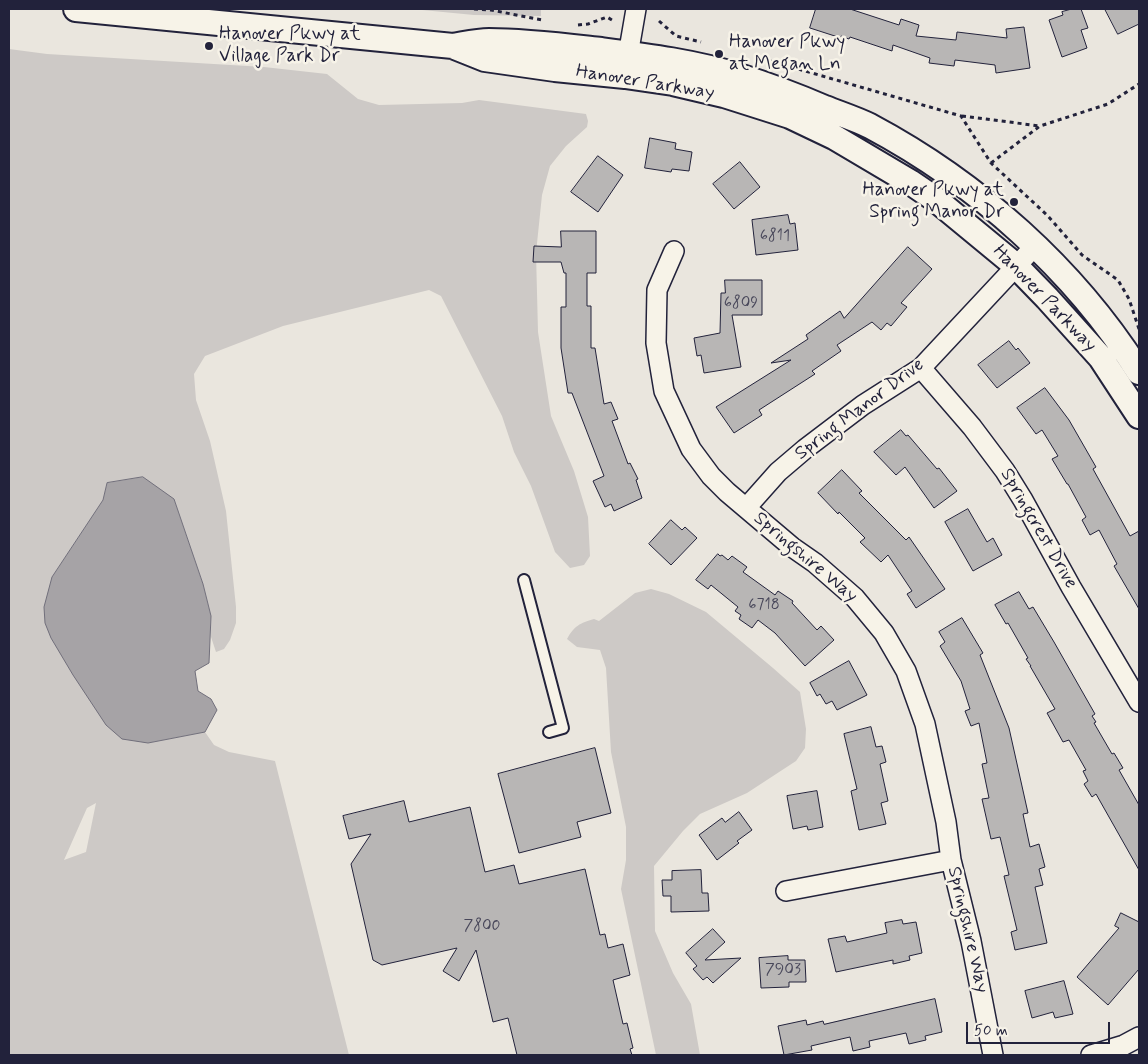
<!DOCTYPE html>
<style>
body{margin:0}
#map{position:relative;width:1148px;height:1064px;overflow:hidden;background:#eae6de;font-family:Mynerve,sans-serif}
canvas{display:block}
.frame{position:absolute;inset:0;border:10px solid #22223b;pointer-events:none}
.scale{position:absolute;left:966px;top:1022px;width:144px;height:22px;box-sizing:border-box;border:2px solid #22223b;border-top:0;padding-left:6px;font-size:15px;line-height:18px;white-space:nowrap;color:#22223b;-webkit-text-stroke:4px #f7f3e8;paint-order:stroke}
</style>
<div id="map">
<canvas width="1148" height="1064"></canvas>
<div class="frame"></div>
<div class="scale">50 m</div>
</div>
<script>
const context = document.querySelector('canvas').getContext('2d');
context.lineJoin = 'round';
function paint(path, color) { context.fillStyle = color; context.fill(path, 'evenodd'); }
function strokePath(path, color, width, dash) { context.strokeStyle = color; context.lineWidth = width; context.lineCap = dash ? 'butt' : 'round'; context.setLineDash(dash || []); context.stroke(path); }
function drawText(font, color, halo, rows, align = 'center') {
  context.font = font + ' Mynerve,sans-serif'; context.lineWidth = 5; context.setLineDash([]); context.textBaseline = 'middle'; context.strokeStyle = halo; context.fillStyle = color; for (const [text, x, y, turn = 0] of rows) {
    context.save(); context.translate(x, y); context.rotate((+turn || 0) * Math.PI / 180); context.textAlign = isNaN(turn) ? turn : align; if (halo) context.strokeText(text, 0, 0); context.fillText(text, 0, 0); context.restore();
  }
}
paint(new Path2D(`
 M412 9H541V16L474 15Z
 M9 49 47 54 264 67 327 74 358 99 379 105 462 103 479 100 586 114 588 121 587 127 566 146 550 166 542 195 536 253 538 332 551 416 574 471 588 517 590 556 584 565 570 568 555 552 531 486 514 452 502 416 441 296 429 290 283 326 205 356 194 374 196 400 210 441 226 511 236 607V623L230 640 224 649 216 652 211 637V616L203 584 174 499 107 483 103 500 52 577 148 743 205 732 214 745 229 752 275 761 349 1055H9ZM96 803 86 852 64 860 87 808Z
 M651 589 669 594 706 612 773 668 800 692 806 729 805 748 796 761 747 793 700 814 683 831 654 866 655 931 673 973 691 1004 700 1055H656L621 889 626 860V827L611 752 606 668 600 650 577 647 567 639C574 626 580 623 594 619L599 621 635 593Z`), '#cdc9c6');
const water = new Path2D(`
 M143 477 174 499 203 584 211 616 209 663 195 671 198 691 211 699 217 710 205 732 148 743 122 739 106 725 73 675 51 638 45 623 44 607 52 577 103 500 107 483Z`);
paint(water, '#a6a3a6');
strokePath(water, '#716f7b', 1);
const building = new Path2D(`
 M816 9H850L899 25 901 19 919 25 916 36 956 40 957 32 1007 38 1006 29 1024 27 1030 68 996 73 995 65 955 60 954 66 929 63 930 58 893 45 892 51 850 37 849 39 841 36V38L810 28Z
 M1072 9H1081L1088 28 1081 30 1087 48 1062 57 1049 20 1063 15 1062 12Z
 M1105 9H1139V24L1118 34Z
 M650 138 676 143 675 149 692 152 689 171 672 169 671 172 645 168Z
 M598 156 623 175 598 212 571 192Z
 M740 162 760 187 734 209 713 184Z
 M788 215 790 224 795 223 798 250 756 255 752 220Z
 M561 231H596V273H587V306H591V348H595L604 404 611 402 618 419 612 421 628 464 630 463 638 479 636 480 642 498 614 511 611 504 605 507 593 481 604 476 572 393H568L561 348V307H566V273H564L561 262H533L534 246 561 247Z
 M908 247 932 269 901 303 907 307 891 326 887 323 881 330 872 322 837 345 841 351 812 371 815 374 759 410 762 415 734 433 716 407 791 360 771 363 808 339 806 335 840 311 844 318Z
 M725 280H762V315H732L741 367 704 373 701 355 697 356 694 338 720 333 721 293H725Z
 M1009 341 1016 350 1018 348 1030 363 997 388 978 365Z
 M1045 388 1069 420 1096 467 1093 469 1130 536 1139 531V609L1114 566 1117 564 1099 530 1090 535 1082 520 1086 517 1068 484H1067L1052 459 1058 456 1042 430 1036 434 1017 408Z
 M901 430 906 436 908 435 937 469 939 468 957 491 934 508 905 467 896 475 874 452Z
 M842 470 862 491 859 493 906 540 909 537 945 589 916 608 907 594 912 591 888 555 881 562 860 542 865 538 839 512 838 514 818 493Z
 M968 509 987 542 993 538 1002 555 973 571 945 522Z
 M671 520 682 530 685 527 697 538 671 565 649 544Z
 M718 554 720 556 722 555 728 560 732 556 747 567 743 572 775 595 778 591 793 601 792 603 817 630 821 626 834 640 805 666 775 633 758 620 752 628 739 619 741 615 735 611 738 607 711 585 708 589 696 580Z
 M1019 592 1029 609 1033 607 1054 642 1095 714 1092 716 1096 722 1094 723 1112 754 1114 753 1123 768 1119 770 1139 805V870L1096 794 1092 797 1084 784 1088 781 1083 771 1086 770 1069 740 1063 742 1047 713 1055 709 1030 666H1031L1026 659 1028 658 1008 623 1006 624 995 605Z
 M962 618 983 653 980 655 1009 728 1028 813 1023 814 1030 847 1039 844 1045 867 1039 869 1043 885 1035 887 1047 943 1015 950 1011 932 1017 930 1004 876 1009 875 1000 837 991 839 982 799 989 798 982 764 987 763 979 723 971 726 965 711 970 709 961 681 940 646 945 642 939 632Z
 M849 661 867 695 837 710 832 701 826 704 820 694 817 696 810 683Z
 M871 727 876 747 882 746 886 762 880 764 888 801 881 803 886 824 859 830 851 791 857 789 844 734Z
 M595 748 611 813 577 822 581 837 519 853 498 774Z
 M817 791 823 827 808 830 807 826 793 829 787 796Z
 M404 801 409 822 470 807 485 872 514 865 519 884 585 869 600 935 605 934 608 948 623 944 630 975 613 980 623 1024 627 1023 633 1048 630 1049 632 1055H517L508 1018 493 1022 476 950 459 981 443 971 457 948 382 965 373 960 351 864 371 834 349 839 343 816Z
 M739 812 752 830 737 841 739 843 717 860 699 835 722 818 725 822Z
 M701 870 702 893H708L709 911 671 912V896H663L662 880H672V871Z
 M1121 913 1139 922V969L1108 1005 1077 977 1119 928 1115 926Z
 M902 920 903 924 916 922 922 953 909 956 910 960 893 964V960L836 972 828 939 845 936 847 942 887 933 885 923Z
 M713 929 725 942 705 960 741 958 713 983 707 977 703 980 693 969 697 966 686 953Z
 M788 956V960H805L806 982H789V987L761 988 759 958Z
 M1064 981 1073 1014 1055 1018 1053 1012 1032 1018 1025 991Z
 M935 999 942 1032 925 1036 926 1040 909 1044 906 1033 869 1041 870 1047 853 1051 850 1037 811 1046 812 1050 784 1055 778 1026 806 1020 807 1025 823 1021 824 1024Z`);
paint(building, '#b8b6b5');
strokePath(building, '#22223b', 1);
const service = new Path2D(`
 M524 580 563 728 549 732`);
const minor = new Path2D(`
 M626 67 636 9
 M674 251 657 290 656 343 664 391 691 449 711 476 727 492 792 547 815 563 855 598 884 633 906 671 925 724 946 822 951 860 971 941 993 1055
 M921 368 972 427 1005 471 1023 500 1071 587 1139 702
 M746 508 778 472 805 449 863 405 921 368 1035 246
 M786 891 951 860
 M1091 1055 1124 1045 1139 1037`);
const tertiary = new Path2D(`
 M76 9 453 46C465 44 477 41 489 41 525 41 565 46 601 50 647 56 694 62 739 76 768 85 797 96 825 108 840 114 856 119 870 126 977 183 1074 269 1139 372
 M455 47 485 59 555 69 625 76 673 83 724 95 790 116 834 137 910 182 935 199 1015 265 1047 298 1101 358 1139 416`);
strokePath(service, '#22223b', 14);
strokePath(minor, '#22223b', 22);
strokePath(tertiary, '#22223b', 28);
strokePath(new Path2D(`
 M474 9 491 10 542 20
 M659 21 676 36 701 42
 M578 25 588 24 607 17 612 20
 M760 58 961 116 991 163 1048 216 1082 255 1118 280 1129 299 1139 329
 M962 116 1040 126
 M991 163 1040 126 1108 104 1139 84`), '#22223b', 3, [4, 4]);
strokePath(service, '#f7f3e8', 10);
strokePath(minor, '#f7f3e8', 19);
strokePath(tertiary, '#f7f3e8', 24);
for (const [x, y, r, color] of [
 [209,46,5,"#22223b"],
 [719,54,5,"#22223b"],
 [1014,202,5,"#22223b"]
]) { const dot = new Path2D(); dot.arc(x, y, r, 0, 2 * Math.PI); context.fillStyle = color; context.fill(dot); strokePath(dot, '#f7f3e8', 2); }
drawText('16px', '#48475a', null, [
 ["6811",775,237],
 ["6809",741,304],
 ["6718",764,606],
 ["7800",482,927],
 ["7903",783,971]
]);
drawText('19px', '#22223b', '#f7f3e8', [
 ["Hanover Pkwy at",219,35],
 ["Village Park Dr",219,57],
 ["Hanover Pkwy",729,43],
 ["at Megan Ln",729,65],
 ["Hanover Pkwy at",1004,191,"right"],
 ["Spring Manor Dr",1004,213,"right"]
], 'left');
drawText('19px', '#22223b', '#f7f3e8', [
 ["Hanover Parkway",645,83,9],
 ["Hanover Parkway",1044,299,46],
 ["Spring Manor Drive",860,410,-37],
 ["Springcrest Drive",1038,529,60],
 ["Springshire Way",805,558,40],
 ["Springshire Way",967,930,77]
]);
</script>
